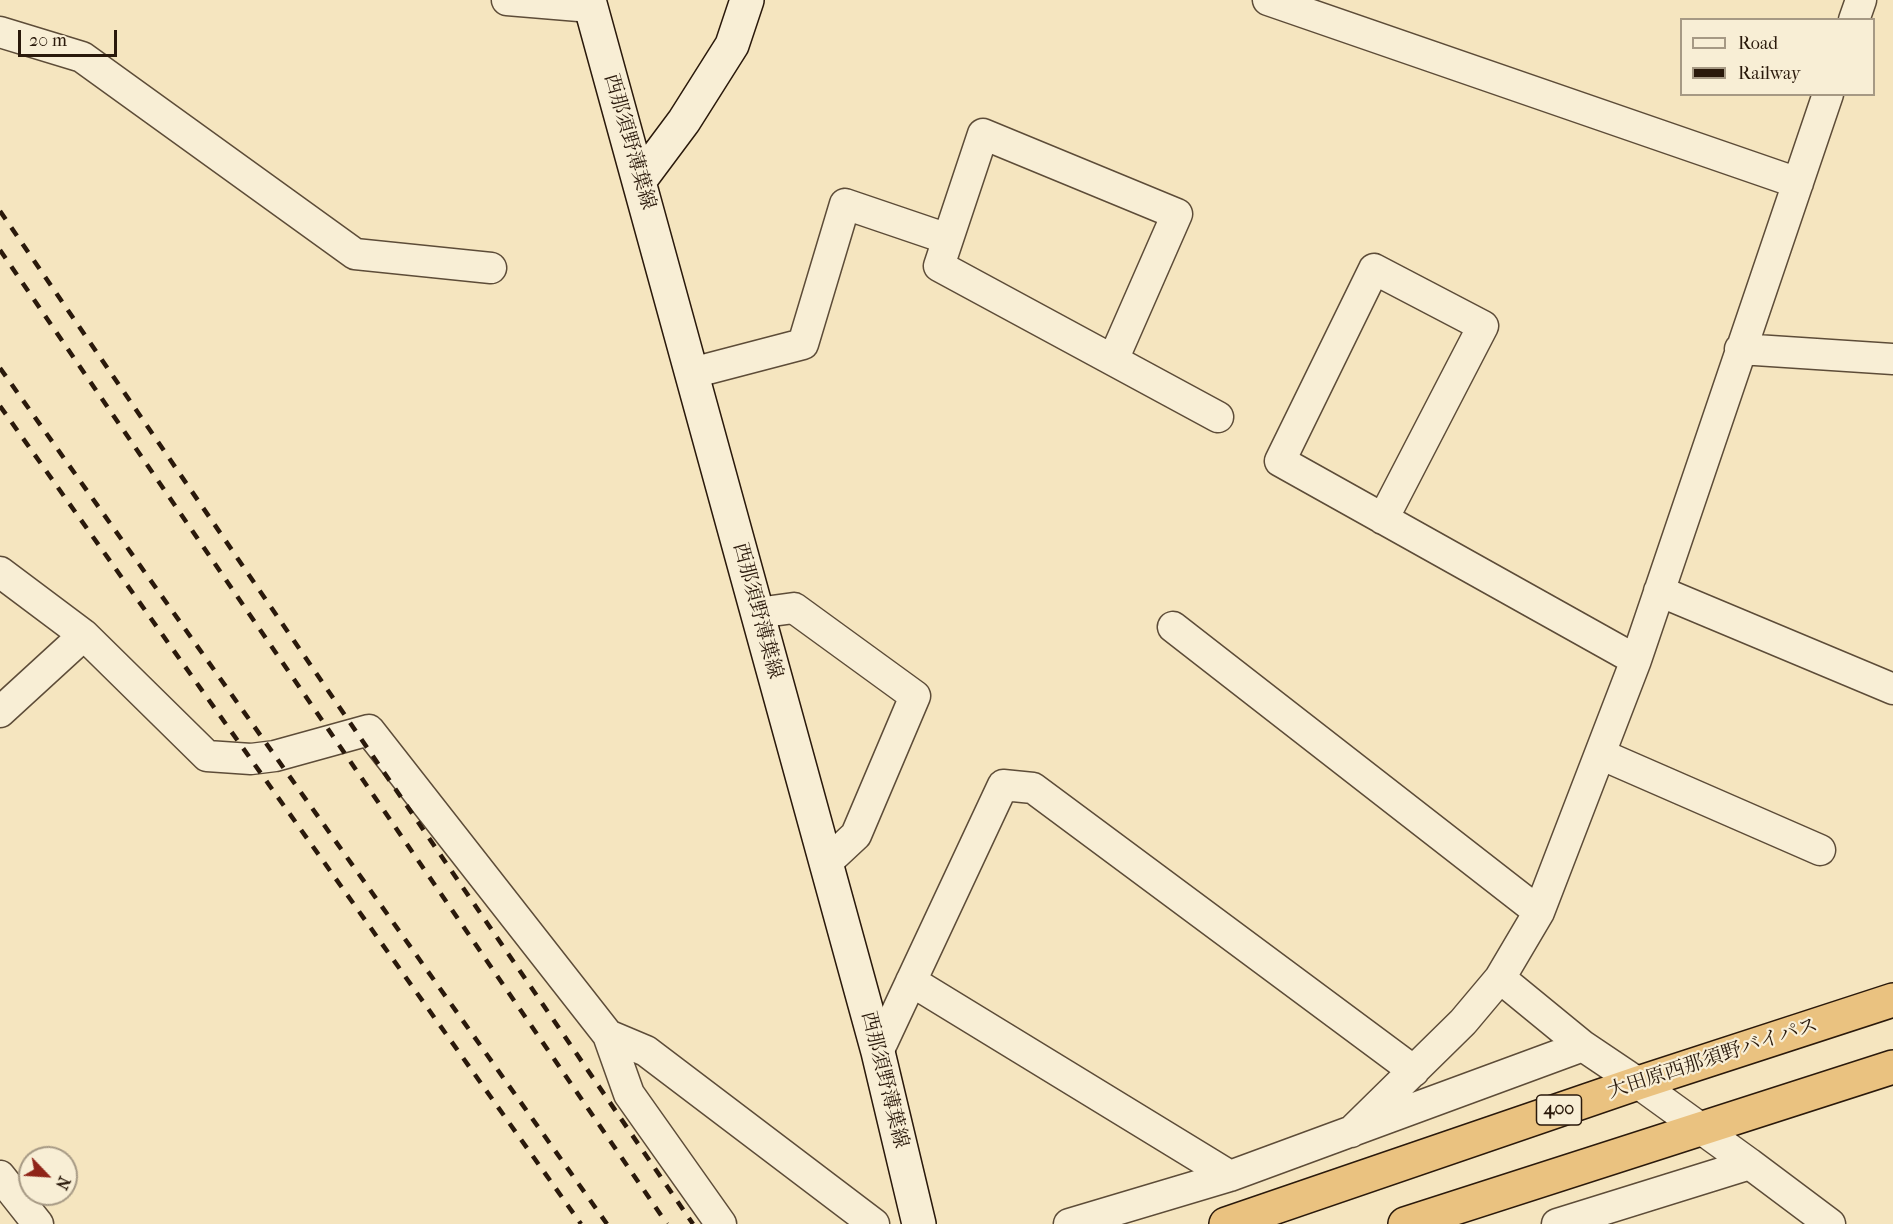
<!DOCTYPE html>
<meta charset="utf-8">
<style>
body{margin:0}
#map{position:relative;width:1893px;height:1224px;overflow:hidden;background:#f5e5bf;font-family:"IM FELL French Canon",serif}
canvas{display:block}
.legend{position:absolute;left:1680px;top:18px;width:195px;height:78px;box-sizing:border-box;background:#f8eed5;border:2px solid #a69984;margin:0;padding:8px 10px;list-style:none;font-size:18px;color:#2a190b}
.legend li{display:flex;align-items:center;gap:12px;height:30px}
.legend b{width:30px;border:2px solid #a69984}
.north{position:absolute;left:18px;top:1146px;width:60px;height:60px;box-sizing:border-box;background:#f8eed5;border:2px solid #a69984;border-radius:50%;rotate:115deg;font-size:16px;font-weight:700;line-height:24px;text-align:center;color:#2a190b}
.north::after{content:'';display:block;margin:auto;width:21px;height:27px;background:#8f2418;clip-path:polygon(50% 0,100% 100%,50% 72%,0 100%)}
.scale{position:absolute;left:18px;top:30px;width:99px;height:27px;box-sizing:border-box;border:3px solid #2a190b;border-top:0;padding-left:8px;font-size:18px;line-height:21px;white-space:nowrap;color:#2a190b;-webkit-text-stroke:4px #f8eed5;paint-order:stroke}
</style>
<div id="map">
<canvas width="1893" height="1224"></canvas>
<ul class="legend">
<li><b style="height:8px;background:#f8eed5"></b>Road</li>
<li><b style="height:8px;background:#2a190b"></b>Railway</li>
</ul>
<div class="north">N</div>
<div class="scale">20 m</div>
</div>
<script>
const context = document.querySelector('canvas').getContext('2d');
context.lineJoin = 'round';
function strokePath(path, color, width, dash) { context.strokeStyle = color; context.lineWidth = width; context.lineCap = dash ? 'butt' : 'round'; context.setLineDash(dash || []); context.stroke(path); }
function drawText(font, color, halo, rows, align = 'center') {
  context.font = font + ' "IM FELL French Canon","Noto Serif JP",serif'; context.lineWidth = 4.5; context.setLineDash([]); context.textBaseline = 'middle'; context.strokeStyle = halo; context.fillStyle = color; for (const [text, x, y, turn = 0] of rows) {
    context.save(); context.translate(x, y); context.rotate((+turn || 0) * Math.PI / 180); context.textAlign = isNaN(turn) ? turn : align; if (halo) context.strokeText(text, 0, 0); context.fillText(text, 0, 0); context.restore();
  }
}
const street = new Path2D(`
 M507 0 591 7
 M1268 0 1798 183
 M1854 20 1861 0
 M0 32 82 57 355 254 491 268
 M1740 349 1893 359
 M1113 360 1177 214 983 134 939 266 1218 417
 M692 373 803 344 845 204 948 239
 M1383 519 1483 326 1374 269 1280 461 1636 660
 M0 572 84 635 207 756 251 759 275 756 369 730 608 1035 646 1051 874 1224
 M1659 591 1893 689
 M757 613 794 608 915 696 856 835 826 863
 M1173 627 1539 912
 M0 712 84 635
 M1600 754 1820 850
 M1500 978 1583 1046
 M911 981 1230 1176
 M608 1035 629 1094 721 1224
 M878 1052 1003 785 1033 788 1414 1071
 M1351 1132 1463 1022 1500 978 1539 912 1636 660 1828 94
 M1750 1164 1830 1224
 M0 1176 38 1224
 M1069 1224 1230 1176 1583 1046 1638 1083 1750 1164 1557 1224`);
const secondary = new Path2D(`
 M589 0 878 1052 919 1224
 M640 180 684 121 732 45 747 0`);
const highway = new Path2D(`
 M1226 1224 1638 1083 1893 1000
 M1405 1224 1893 1067`);
strokePath(street, '#5d4c38', 33);
strokePath(secondary, '#2a190b', 36);
strokePath(highway, '#2a190b', 36);
strokePath(street, '#f8eed5', 30);
strokePath(secondary, '#f8eed5', 33);
strokePath(highway, '#eac280', 33);
strokePath(new Path2D(`
 M0 211 693 1224
 M0 250 667 1224
 M0 368 607 1224
 M0 406 581 1224`), '#2a190b', 4.5, [10, 10]);
for (const [x, y, w] of [
 [1559,1110,45]
]) { const box = new Path2D(); box.roundRect(x - w / 2, y - 15, w, 30, 4.5); context.fillStyle = '#f8eed5'; context.fill(box); strokePath(box, '#2a190b', 1.5); }
drawText('bold 18px', '#2a190b', null, [
 ["400",1559,1110]
]);
drawText('20px', '#2a190b', '#f8eed5', [
 ["西那須野薄葉線",629,142,74],
 ["西那須野薄葉線",757,611,75],
 ["大田原西那須野バイパス",1713,1059,-18],
 ["西那須野薄葉線",884,1080,76]
]);
</script>
